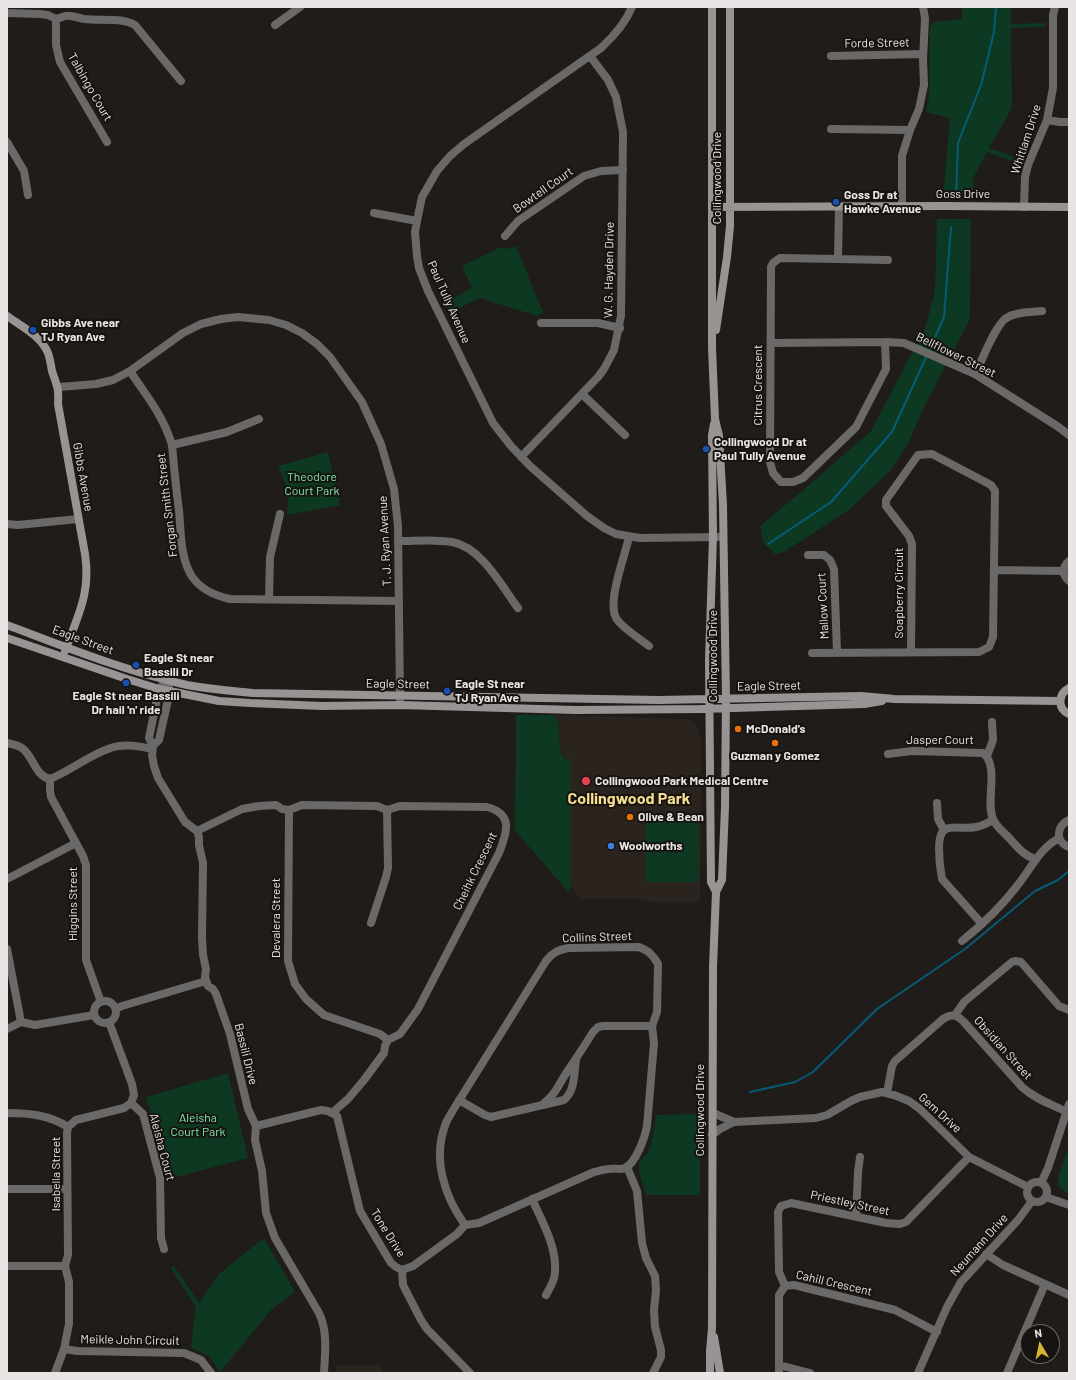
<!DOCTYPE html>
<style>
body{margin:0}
#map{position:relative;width:1076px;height:1380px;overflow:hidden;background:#1f1c1a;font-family:Barlow,sans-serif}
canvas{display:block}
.frame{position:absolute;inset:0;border:8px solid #e8e5e4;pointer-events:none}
.north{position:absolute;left:1020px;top:1324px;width:40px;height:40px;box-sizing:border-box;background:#161311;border:1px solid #6a6765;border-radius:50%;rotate:351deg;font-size:11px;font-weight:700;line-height:16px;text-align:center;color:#e8e5e4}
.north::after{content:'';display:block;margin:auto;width:14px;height:18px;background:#d8b434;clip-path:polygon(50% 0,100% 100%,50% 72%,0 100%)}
</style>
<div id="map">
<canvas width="1076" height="1380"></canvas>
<div class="frame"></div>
<div class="north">N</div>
</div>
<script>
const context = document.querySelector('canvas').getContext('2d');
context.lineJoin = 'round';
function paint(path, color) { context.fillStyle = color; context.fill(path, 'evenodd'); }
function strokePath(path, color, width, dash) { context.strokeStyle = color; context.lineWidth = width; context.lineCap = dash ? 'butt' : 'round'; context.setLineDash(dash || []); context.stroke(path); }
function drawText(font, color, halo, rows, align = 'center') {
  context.font = font + ' Barlow,sans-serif'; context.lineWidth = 4; context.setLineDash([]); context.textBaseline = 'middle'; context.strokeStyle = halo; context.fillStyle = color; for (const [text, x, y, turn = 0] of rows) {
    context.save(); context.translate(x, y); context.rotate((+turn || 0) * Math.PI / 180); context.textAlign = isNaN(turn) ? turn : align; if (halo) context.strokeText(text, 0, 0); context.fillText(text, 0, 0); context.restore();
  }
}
paint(new Path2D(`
 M555 715 685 719 691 720 698 728 702 740 700 902H651L638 899H581L571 887V759L567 761 561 751 559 737V722Z
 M336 1365H381L384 1373H336Z`), '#2b231d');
paint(new Path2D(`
 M962 7H1011V24L1045 23V27L1011 28 1012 108 989 148 1020 159 1018 163 987 152 973 178 972 198 943 199 950 118 926 112 929 96 930 26 933 22 962 19Z
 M937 219H971L970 319 922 411 908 444 890 471 850 509 784 552 775 554 763 542 760 526 801 492 871 431 925 328 935 291Z
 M516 246 543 312 537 316 480 298 449 313 445 303 472 288 462 266 501 247 508 249Z
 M328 452 340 505 287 515 289 492 278 466Z
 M516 715H555C562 727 557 739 561 752 562 755 565 758 566 760L571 759V887L568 892 515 830Z
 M646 816H699V882H645Z
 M228 1073 248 1158 169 1179 159 1138 146 1097Z
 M700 1114V1195H646C643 1183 636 1172 640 1160 652 1154 655 1127 656 1115Z
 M1069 1146V1194C1062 1190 1057 1186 1058 1177Z
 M264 1238 295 1292 272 1309 220 1372 210 1357 191 1347 196 1307 171 1268 174 1266 199 1303 220 1273Z`), '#0d3922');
strokePath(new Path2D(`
 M956 197 958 143 981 85 994 32 996 7
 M929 351 944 317 951 227
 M768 544 831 502 892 432 927 355
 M750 1092 795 1082 813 1072 877 1009 965 949 1035 891 1058 880 1069 871`), '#065c78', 2);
strokePath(new Path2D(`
 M632 7C625 24 614 36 601 48L464 144 450 156 437 171 422 197 417 221 415 232 417 256 419 268 428 291 493 423 511 446 530 466 587 516 604 528 616 534 640 538 723 537
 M7 13 40 14 48 15 56 19C60 18 62 17 65 16 72 15 78 18 84 19 101 21 120 17 135 25L181 81
 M56 19V45L60 62 107 142
 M275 25 300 7
 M831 56 923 54
 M1047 120 1060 122H1069
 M831 129 910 130
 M7 142 24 171 28 195
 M839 206 838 259 780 258 773 263 771 267 770 462 773 473 781 482H793L803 478 856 427 886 369 885 342
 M902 206V156L910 130 919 109 924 85 923 60 925 18 923 7
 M1024 207 1025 177 1028 165 1047 120 1053 88V15L1055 7
 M374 213 417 221
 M505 236 518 221 584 176 601 171 623 170
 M838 259 888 260
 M541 323H598L620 328
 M771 343 885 342 904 343 975 374 1057 426 1069 435
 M130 371C147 397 163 415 172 445 174 467 176 488 179 510 181 531 180 560 193 578 202 590 216 596 230 599L399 601
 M975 374C982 361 994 328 1005 319 1014 312 1030 312 1042 311
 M59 387 96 384 113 380 130 371 183 333 201 324 221 319 238 317 269 320 286 325 302 333 317 344 330 357 362 402 381 444 394 489 398 526 400 703
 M582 394 625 435
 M172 445 227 432 259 419
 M521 457 598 377 604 369 614 350 621 316 623 132 616 97 608 80 590 56
 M7 524 18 525 78 519
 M629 537C625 556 607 601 616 618 622 628 639 638 649 646
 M399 541C416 541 434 539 452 542 481 547 501 585 518 608
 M808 555H824L830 560 834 569 837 652
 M1069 561C1062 567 1062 575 1069 581
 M994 570 1063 571
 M269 599 270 557 280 514
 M812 653 979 652 989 647 993 637 995 491 991 485 932 454 918 455 886 500V506L909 536 912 544 911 652
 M167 680 159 689 149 738 153 746 152 755 154 766 158 778 185 822 197 831 199 837V845L203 863 202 937 203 955 206 969 205 977 208 986 213 989 216 994 230 1034 248 1109 256 1126 255 1140 262 1171 266 1213 275 1238 319 1313C328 1332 325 1353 324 1373
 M7 743C12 744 18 745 22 748 34 757 35 776 50 779
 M153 746 159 740 170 691 168 685
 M888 754 912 751 983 753C1000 767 985 800 993 819 996 827 1006 834 1011 840 1018 848 1025 856 1035 859
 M987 756 993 740 992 722
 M937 803 938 819 944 830
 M289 810 288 961 295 984 306 999 324 1015 380 1034 388 1040
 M1069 820C1056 826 1055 842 1069 847
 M197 831 242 809 259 806 276 805 282 809 289 810 302 805 377 806 387 810 400 806 487 807C514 814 507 833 499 853L418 1009 400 1034 388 1040 385 1046 384 1053 364 1080 348 1099 332 1113
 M7 879 76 843
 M371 923 386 877 388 868 387 810
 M982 924 942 879C940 869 939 858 939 848 939 818 956 831 976 827 982 826 988 823 993 820
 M962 941C982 925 1001 907 1017 886 1031 869 1039 849 1059 838
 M7 949 21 1022
 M94 1012a11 11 0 1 1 22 0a11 11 0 1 1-22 0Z
 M101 1002 86 960V865L83 856 51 797 50 790V779C70 771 88 756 108 749 122 743 138 746 152 749
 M116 1009 122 1006 206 981
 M955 1015 964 1002 1012 962 1015 961 1021 962 1059 1006 1069 1010
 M7 1029 21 1022 35 1025 94 1015
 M887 1093 892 1066 895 1061 943 1019C951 1014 956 1014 963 1021L1022 1087C1035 1099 1051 1104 1067 1112
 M459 1100 485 1115 491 1117 564 1100C575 1091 574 1074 576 1060
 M131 1103 143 1114 160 1178 161 1238 164 1249
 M543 1104C556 1095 560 1081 569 1069 577 1057 585 1045 593 1032L598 1027 603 1026H652
 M7 1113C29 1113 49 1115 68 1127
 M713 1113 734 1122
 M256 1126 321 1110 328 1111 337 1116 360 1211 391 1263 396 1267 402 1270 403 1285 421 1320 427 1329 470 1373
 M712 1135 720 1129 734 1122 816 1118 827 1115 851 1101 860 1097 882 1092 894 1095 909 1101 920 1109 969 1157 1028 1187
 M627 1167 637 1191 642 1243 646 1258 655 1276 656 1290 654 1310 655 1327 661 1350V1357L653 1373
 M1027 1192a10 10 0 1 1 20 0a10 10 0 1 1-20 0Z
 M1041 1183 1048 1168 1069 1104
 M7 1189H67
 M1046 1197 1069 1205
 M532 1199C542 1221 557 1247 555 1272 555 1280 550 1288 546 1295
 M856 1217 858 1172 860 1157
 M986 1254 1003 1265 1069 1295
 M7 1266H65
 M402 1270 413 1266 457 1234 465 1225 479 1223 594 1172C599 1171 604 1169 609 1169 615 1168 620 1170 625 1168 636 1163 645 1137 647 1126L654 1043 652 1026 657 1012 658 964C653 955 649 951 639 947L568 948C558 950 552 953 546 961L455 1107C452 1112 448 1118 446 1123 432 1158 444 1196 465 1225
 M785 1286 779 1272 778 1212 781 1206 791 1203 886 1223 900 1224 906 1222 969 1157
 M64 1349 77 1351 184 1353 201 1360 211 1373
 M779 1365 810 1373
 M55 1373 64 1349 69 1324V1282L65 1266 68 1255 67 1133 68 1127 76 1120 124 1108 131 1103 134 1095 132 1084 109 1022
 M779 1373V1295L785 1286 794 1285 895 1310 937 1332
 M918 1373 947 1307 961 1282 1018 1220 1032 1201
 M1007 1373 1045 1284`), '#6b6968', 8);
strokePath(new Path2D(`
 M713 207 945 206 1069 207
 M7 316C21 326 41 336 48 353 50 359 51 365 52 371 57 386 59 388 58 404L85 554C91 593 78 615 65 651
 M716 330 727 257 730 226V7
 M714 424 712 435 713 537 709 660 711 882 716 892
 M7 625C66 647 125 671 187 685 209 689 231 691 253 693L659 700 861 696 894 699 1060 701
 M7 638 124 678 159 689 219 701 250 703 322 706 400 705 575 710 701 709 864 704 882 701
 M1069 688C1058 694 1057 709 1069 714
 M714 1337 720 1373
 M710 1373V1351L712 1328 713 967 716 892 722 880 725 807 726 699 723 505 719 436 715 419 712 348V7`), '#989494', 8);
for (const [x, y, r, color] of [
 [836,202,4,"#1a4fb4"],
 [33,330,4,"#1a4fb4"],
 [706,449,4,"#1a4fb4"],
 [136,665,4,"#1a4fb4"],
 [126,683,4,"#1a4fb4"],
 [447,691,4,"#1a4fb4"],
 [738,729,4,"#e8710a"],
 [775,743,4,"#e8710a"],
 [586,781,5,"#e0444e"],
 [630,817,4,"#e8710a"],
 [611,846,4,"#3f7fe0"]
]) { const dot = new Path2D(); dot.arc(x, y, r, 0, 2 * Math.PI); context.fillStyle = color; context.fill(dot); strokePath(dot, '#161311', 1.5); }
drawText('12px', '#e8e5e4', '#161311', [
 ["Forde Street",877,43,-1],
 ["Talbingo Court",90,87,60],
 ["Whitlam Drive",1026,139,-72],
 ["Collingwood Drive",717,178,-90],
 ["Bowtell Court",543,190,-35],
 ["Goss Drive",963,194],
 ["W. G. Hayden Drive",609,270,-89],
 ["Paul Tully Avenue",449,302,66],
 ["Bellflower Street",956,355,26],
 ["Citrus Crescent",758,385,-90],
 ["Gibbs Avenue",83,477,80],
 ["Forgan Smith Street",167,505,-97],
 ["T. J. Ryan Avenue",385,541,-93],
 ["Soapberry Circuit",899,593,-90],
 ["Mallow Court",823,606,-93],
 ["Eagle Street",83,640,20],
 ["Collingwood Drive",713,656,-90],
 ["Eagle Street",398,684,1],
 ["Eagle Street",769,686,-1],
 ["Jasper Court",940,740],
 ["Cheihk Crescent",475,871,-64],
 ["Higgins Street",73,904,-90],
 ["Devalera Street",276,918,-90],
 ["Collins Street",597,937,-2],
 ["Obsidian Street",1003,1048,48],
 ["Bassili Drive",246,1054,76],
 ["Collingwood Drive",700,1110,-90],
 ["Gem Drive",940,1113,42],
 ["Aleisha Court",162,1147,75],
 ["Isabella Street",56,1174,-90],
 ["Priestley Street",850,1203,12],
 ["Tone Drive",388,1233,58],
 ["Neumann Drive",979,1245,-48],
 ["Cahill Crescent",834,1283,13],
 ["Meikle John Circuit",130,1340,1]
]);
drawText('bold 12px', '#e8e5e4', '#161311', [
 ["Goss Dr at",844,195],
 ["Hawke Avenue",844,209],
 ["Gibbs Ave near",41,323],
 ["TJ Ryan Ave",41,337],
 ["Collingwood Dr at",714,442],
 ["Paul Tully Avenue",714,456],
 ["Eagle St near",144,658],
 ["Bassili Dr",144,672],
 ["Eagle St near",455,684],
 ["TJ Ryan Ave",455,698],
 ["Eagle St near Bassili",126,696,"center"],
 ["Dr hail 'n' ride",126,710,"center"],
 ["McDonald's",746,729],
 ["Guzman y Gomez",775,756,"center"],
 ["Collingwood Park Medical Centre",595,781],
 ["Olive & Bean",638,817],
 ["Woolworths",619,846]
], 'left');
drawText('12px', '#7fedad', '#161311', [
 ["Theodore",312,477],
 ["Court Park",312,491],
 ["Aleisha",198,1118],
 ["Court Park",198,1132]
]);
drawText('bold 16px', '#f6dd90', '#161311', [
 ["Collingwood Park",629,799]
]);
</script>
